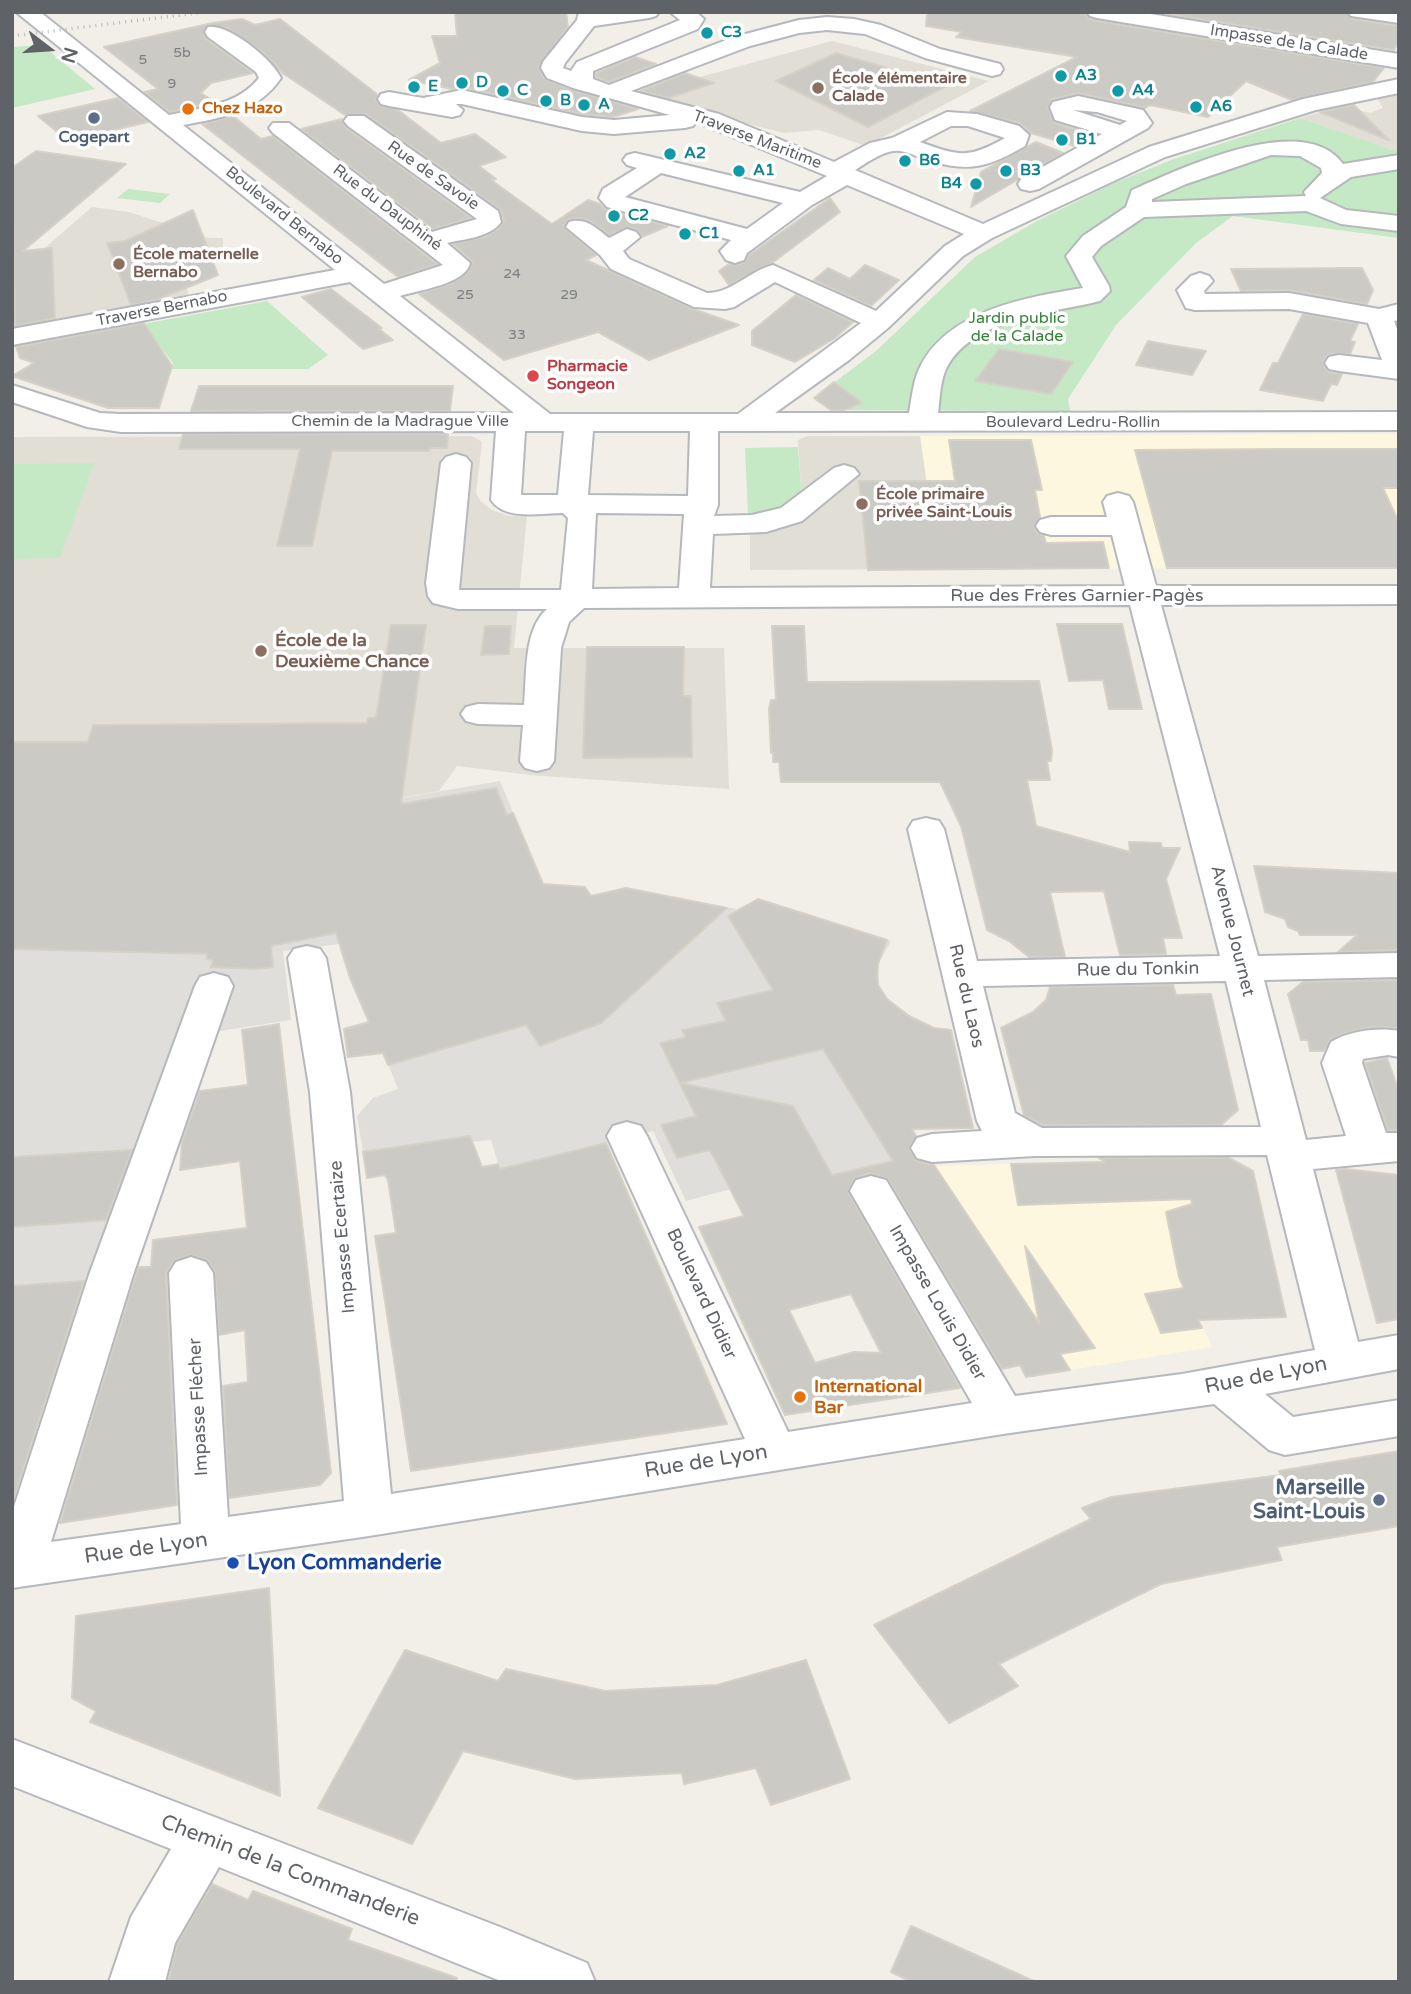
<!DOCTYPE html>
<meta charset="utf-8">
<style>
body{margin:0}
#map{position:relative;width:1411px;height:1994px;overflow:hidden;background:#f1efe8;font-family:"Varela Round",sans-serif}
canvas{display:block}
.frame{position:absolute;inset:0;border:14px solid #5f6368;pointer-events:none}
.north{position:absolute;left:14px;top:14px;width:70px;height:70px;-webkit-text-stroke:5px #fff;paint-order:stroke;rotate:107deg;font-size:19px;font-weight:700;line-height:28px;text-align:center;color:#5f6368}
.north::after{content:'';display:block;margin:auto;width:24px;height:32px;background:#5f6368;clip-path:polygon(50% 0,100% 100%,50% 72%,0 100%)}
</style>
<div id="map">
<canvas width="1411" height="1994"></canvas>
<div class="frame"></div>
<div class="north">N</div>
</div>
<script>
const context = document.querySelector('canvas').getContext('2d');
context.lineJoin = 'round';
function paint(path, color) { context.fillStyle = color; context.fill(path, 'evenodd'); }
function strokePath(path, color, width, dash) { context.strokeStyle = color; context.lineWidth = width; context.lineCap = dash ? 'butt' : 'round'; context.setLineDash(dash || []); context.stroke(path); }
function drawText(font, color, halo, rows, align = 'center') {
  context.font = font + ' "Varela Round",sans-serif'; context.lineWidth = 7; context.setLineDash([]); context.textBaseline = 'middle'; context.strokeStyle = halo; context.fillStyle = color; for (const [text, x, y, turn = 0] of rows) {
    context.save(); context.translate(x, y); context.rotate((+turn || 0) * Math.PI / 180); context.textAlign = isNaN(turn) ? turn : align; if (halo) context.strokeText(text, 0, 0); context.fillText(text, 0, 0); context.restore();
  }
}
paint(new Path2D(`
 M1399 434V568L939 569 920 436Z
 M1231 1159 1253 1171 1280 1289H1185L1212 1347 1070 1370 933 1166Z`), '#fef7e0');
paint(new Path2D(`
 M500 781 543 884 585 887 591 896 626 888 737 909 758 899 891 941 878 964 879 986 911 1129 933 1164 799 1198 783 1175 686 1201 653 1131 500 1170 491 1140 363 1152 357 1116 373 1098 398 1089 393 1076 350 978 339 944 283 951 291 1020 207 1033 94 1272 61 1362 51 1396 12 1394V865Z`), '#e0deda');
paint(new Path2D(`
 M832 41 989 81 866 146 819 130 784 133 634 95Z
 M1399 95V152L1300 118 1342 106 1370 113 1383 108 1377 98Z
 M92 207 129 212 209 238H223V252L210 254 214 274 187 288 189 296 12 327V276Z
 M472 436 482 442 476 493 481 502 492 510 509 516H527L514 648H724L729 789 530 775 457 766 439 791 12 865V437Z
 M807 436H920L939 569 750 570V524L801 488 798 440Z`), '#e1ded6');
paint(new Path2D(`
 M42 45 95 89 12 108V47Z
 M1300 118 1399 152V238L1233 216 1196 243 1116 325 1068 399 1070 411 844 410 836 414 815 400V397L876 351 975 257 1035 222 1112 184 1171 160Z
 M128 189 170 194 160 203 117 198Z
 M267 301 328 355 308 369H171L173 363 143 324Z
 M798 447 801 488 797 501 771 514 748 515 745 448Z
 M94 463 60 558 12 559V464Z`), '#c5e8c5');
const building = new Path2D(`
 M566 12 568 27 539 67 545 79 572 90 638 109 613 117 582 114 463 87 452 89 409 80 440 63 432 36H457L455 13Z
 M927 12H1085L1089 19 1097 21 1384 68 1373 82 1292 100 1246 81 1208 117 1150 105 1145 108 1079 93 1052 99 1048 108 1054 123 1095 135 1074 146 1031 133 1020 123 970 111 1077 57 956 37 962 32 926 26Z
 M1156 12H1346L1351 19 1399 26V41L1394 50Z
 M242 19 255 25 280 19 378 95 376 100 379 105 398 110 441 143 475 134 506 157 479 166 496 179 491 180 552 224 588 200 600 204 606 210 668 226 642 237 638 230 628 227 609 235 592 222 581 218 569 219 563 227 596 255 586 260 693 309 739 325 649 360 598 332 504 360 419 294 452 283 468 272 473 262 453 244 485 237 498 229 504 221 500 209 366 114 345 115 284 74 261 51 228 28 208 24 203 33 206 39 253 73 211 83 201 93 215 102 170 112 144 92 158 89 104 47 213 23Z
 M836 53 911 75 950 84 868 127 776 81Z
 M635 57 656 64 609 82 596 77V73Z
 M685 73 714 83 669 98 640 91Z
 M118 98 148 122 68 141 38 116Z
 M1354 105 1389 140H1388L1320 112Z
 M233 116 261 139 273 136 437 264 398 277 202 124Z
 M342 119 346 128 471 218 433 229 301 129Z
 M1036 142 1063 153 971 207 981 172Z
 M36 151 126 164 23 251 52 248 55 318 15 326 12 168Z
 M830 198 840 212 772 263 729 285 719 271 729 264 736 265 745 262 749 255Z
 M193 210 218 275 156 300 131 305 107 243 125 241Z
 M865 265 899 280 871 306 814 280 828 268 850 279Z
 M1362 268 1373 290 1367 304 1289 290 1241 291 1231 269Z
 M331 289 382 328 379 329 393 340 363 349 302 297Z
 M796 295 853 322 835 338 795 362 752 345V331Z
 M1303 314 1358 324 1350 341 1355 342 1350 354H1328L1323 362 1328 372 1342 374 1337 385 1331 384 1323 401 1260 390 1273 363H1278Z
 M144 323 172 366 159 408H108L12 376 34 363 20 358 16 347Z
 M1148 341 1169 345 1206 351 1192 375 1136 365Z
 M999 349 1023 353 1073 362 1051 394 975 381Z
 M834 382 862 403 844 410H831L814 398Z
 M199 386H453L450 411H191Z
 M183 434H448L447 448H430L429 451H332L312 546H277L300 449H179Z
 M949 440H1031L1042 490H1035L1040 517 1034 527 1038 533 1044 536 1046 543 1103 542 1109 568 868 570 859 481H955Z
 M1283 449H1399V488H1383L1399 523V568H1167L1135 450Z
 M1057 624H1122L1142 709H1109L1103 680 1069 681Z
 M391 625H426L401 804 496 788 507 815 513 813 543 884 585 887 591 896 626 888 727 908 601 1023 540 1046 526 1025 388 1065 383 1053 348 1057 344 1029 369 1022 350 978 336 933 271 946 273 967 256 969 211 967 213 960 206 959 208 954 12 949V742H88L93 725 367 723 368 718H376Z
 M485 626H511L509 654 481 655Z
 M772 626H804L807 682 1039 681 1052 750 1051 761H1047L1050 780H1027L1036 826 1130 852 1129 842 1161 843 1162 848H1180L1166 879 1182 938H1163L1166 954 1120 955 1104 891 1050 892 1065 957H1029L1009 941 987 930 961 826 940 782H781L779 762H773V753H771L769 709 771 700H776Z
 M587 647H684L683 696H691L692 757 583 758Z
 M1254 866 1399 873V950L1338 952 1357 935H1300L1298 931 1288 927 1285 919 1265 912Z
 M758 899 887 940 878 964 877 977 878 985 887 999 909 1016 934 1028 951 1030 973 1128 912 1129 916 1136 909 1149 916 1161 934 1165 1039 1323 1025 1246 1095 1348 1060 1354 1070 1370 1026 1377 1020 1365 1002 1369 888 1179 870 1173 854 1179 848 1192 960 1388 785 1415 699 1227 744 1216 710 1150 677 1158 661 1125 696 1116 660 1043 686 1037 682 1030 726 1021 717 1003 773 990 728 916ZM823 1049 893 1161 832 1175 793 1106 680 1083ZM851 1294 881 1353 854 1352 815 1363 789 1310Z
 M1399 980V1028L1373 1027 1345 1033 1330 1040 1324 1051H1310L1308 1040H1301L1288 994 1303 982Z
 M1173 985 1176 995 1211 994 1238 1110 1221 1125H1043L1024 1115 1001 1028 1033 1012 1046 1000 1050 987Z
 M279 1024 331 1473 320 1485 229 1498 223 1386 248 1382 245 1330 219 1335 215 1272 207 1260 190 1255 175 1260 166 1273 177 1505 60 1523 138 1267H151L153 1240 247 1228 240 1161 180 1170 182 1142 200 1091 248 1085 242 1030Z
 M1387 1058 1399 1091V1130H1388L1365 1063Z
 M470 1136 482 1167 498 1164 500 1169 606 1143 727 1424 411 1471 375 1236 396 1233 388 1180 385 1175 367 1178 363 1152Z
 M132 1150 106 1220 12 1227V1157Z
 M1099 1158H1229L1253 1171 1286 1317 1198 1320 1202 1328 1161 1333 1145 1294 1184 1288 1179 1277 1166 1212 1192 1204 1191 1199 1018 1205 1011 1164 1105 1162Z
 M1345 1169 1399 1175V1319L1377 1323 1336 1170Z
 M84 1281 12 1504V1286Z
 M1399 1451V1526L1277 1547 1282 1560 1161 1584 999 1664 1018 1686 949 1723 874 1625 1091 1519 1082 1508 1111 1497 1281 1475 1279 1471Z
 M269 1588 280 1796 90 1722 96 1711 72 1698 76 1616Z
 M405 1650 498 1681 506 1669 605 1691 717 1685 806 1660 850 1779 771 1805 756 1768 684 1784 682 1773 575 1779 463 1751 412 1844 318 1808Z
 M212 1884 248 1900 253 1891 352 1929 348 1940 457 1978 456 1982H168L177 1944Z
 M911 1926 1036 1982H912L891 1972Z`);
paint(building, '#cccac5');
strokePath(building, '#d6d1c6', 2);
const minor = new Path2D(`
 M16 12H40L169 115C201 108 238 105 259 78L256 72 208 37 205 32 208 27C228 23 273 60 281 78 258 112 222 118 183 125L384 284 443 265 273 133 269 128 273 123H289L432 232 477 219 348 126 344 121 348 116H364L498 211 501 222C491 237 464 239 447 243L470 263C466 284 419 290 400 296L550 414H738L861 323 775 282 734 307 725 309 694 307 611 269 600 255 566 227 569 222C586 217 596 228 609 238L627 229 636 232 640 237 623 251 629 259 707 293C732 293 749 271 773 265L876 311 945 246 964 234 847 185 812 205 747 253 744 260 735 263 726 260 720 251 731 240 607 207 599 198 603 189 637 168 627 165 623 160 627 155 635 153 800 192 827 176 696 122 693 126 685 128 614 134 582 131 462 104H456L463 110 460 115 452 117 389 106 381 104 378 99 381 94 389 92 423 98 462 90 582 117 614 120 670 115 573 88 547 78 541 68 543 62 577 20 579 12H659L656 16 649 18 594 26 565 63 563 68 571 71 577 62 680 20 670 12H696L704 19 698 29 593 71V79L609 85 734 37 799 20 827 17 854 19 881 25 940 49 1000 64 1003 69 1000 74 992 76 925 58 865 34 827 30 799 33 750 46 631 91 719 114 834 162 870 143 892 138 947 112 977 114 1019 126 1029 135 1025 146C990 166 971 173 931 161 921 159 910 152 900 151 885 149 867 163 855 170L983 224 1149 147 1303 99 1399 79V93L1316 110 1165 157 992 238 963 256 888 328 849 360 775 413H909C912 397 913 380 921 365 950 310 1027 297 1083 288L1066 256 1083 236 1126 207 1132 190C1180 169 1304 109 1343 164L1399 155V169L1351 177 1320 198 1346 210 1399 216V231L1341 224 1306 211 1144 217 1101 246 1092 257 1109 286 1110 291 1100 301C1052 313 977 317 948 365 940 379 940 398 938 413L1399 412V430L718 431V505L714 516 752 515 781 508 834 468 844 465 854 468 859 474 802 521 766 532 713 534 710 588 1125 586 1112 535H1051L1040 532 1036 526 1040 520 1051 517H1107L1103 502 1107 496 1118 493 1129 496 1133 502 1156 586H1399V604L1161 605 1258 956 1399 953V977L1264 980 1306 1140 1346 1136 1322 1063 1331 1042C1348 1031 1379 1027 1399 1031V1057L1388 1055 1363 1059 1362 1063 1386 1133H1399V1161L1313 1169 1358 1342 1399 1335V1369L1265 1394 1293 1417 1399 1400V1436L1285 1455 1269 1450 1214 1404 1003 1434 369 1536 12 1588V1513L89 1275 195 986 200 977 214 973 228 977 233 986 133 1275 51 1542 181 1524 169 1273 176 1262 191 1257 206 1262 213 1273 228 1517 344 1501 310 1092 288 958 294 949 307 946 320 949 326 958 350 1092 391 1494 745 1439 607 1136 613 1126 627 1122 641 1126 647 1136 788 1432 972 1403 850 1191 856 1180 871 1176 886 1180 1015 1396 1182 1374 1315 1350 1267 1155 1035 1156 932 1162 917 1158 911 1148 917 1138 932 1134 982 1131 977 1121 908 829 913 821 926 818 939 821 944 829 977 961 1220 956 1130 605 584 608 569 622 561 648 554 761 549 768 537 771 525 768 520 761 523 725 478 724 466 721 461 714 466 707 478 704 524 705C527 675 523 630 547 609H458L433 603 428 596 426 583 441 463 446 457 456 454 466 457 471 463 459 590H561L568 518 563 513C540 513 505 521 491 500L496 431 121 432 87 427 12 402V385L100 413 121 414 514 413 350 282 12 345V329L335 270ZM951 126H968L1005 138C968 159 959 156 920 142ZM1271 155 1300 156 1321 168 1322 173 1304 192 1306 196 1152 202V199L1186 184ZM661 173 783 203 747 229 625 197ZM525 431H564L558 495H521ZM593 431H690L688 496 588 495ZM596 513 684 514 679 588 592 589ZM1226 981 1261 1127 1042 1128 1015 1113 983 986Z
 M1087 12H1138L1399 54V68L1097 18 1090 16Z
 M1348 12H1399V23L1351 16Z
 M1078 96 1143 110 1152 123 1148 128 1039 189 1030 191 1021 189 1018 184 1021 179 1102 134 1055 120 1050 107 1053 102ZM1073 110 1097 112 1127 121 1120 125Z
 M1200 273 1209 276 1213 281 1204 291 1205 294 1289 293 1379 309 1399 304V320L1394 321 1399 334V379L1339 371 1329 369 1325 363 1329 357 1339 355 1382 360 1368 323 1289 309 1195 310 1186 308 1177 290 1191 276Z
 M12 1739 500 1927 587 1963 595 1982H503L219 1867 175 1943 165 1982H109L131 1917 171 1849 12 1786Z`);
strokePath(minor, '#b5b8bc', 4);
paint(minor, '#fff');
strokePath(new Path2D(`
 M12 36 205 12`), '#b6b7b8', 3.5, [1, 5]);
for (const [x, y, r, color] of [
 [707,33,7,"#0f9aa8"],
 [1061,76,7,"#0f9aa8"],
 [462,83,7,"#0f9aa8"],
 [414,87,7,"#0f9aa8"],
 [818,88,7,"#8d6e63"],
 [503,91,7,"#0f9aa8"],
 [1118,91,7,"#0f9aa8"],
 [546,101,7,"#0f9aa8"],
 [584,105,7,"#0f9aa8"],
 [1196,107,7,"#0f9aa8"],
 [188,109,7,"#e8710a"],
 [94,118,7,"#5c6f8a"],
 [1062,140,7,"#0f9aa8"],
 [670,154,7,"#0f9aa8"],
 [905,161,7,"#0f9aa8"],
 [739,171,7,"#0f9aa8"],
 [1006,171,7,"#0f9aa8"],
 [976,184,7,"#0f9aa8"],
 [614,216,7,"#0f9aa8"],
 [685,234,7,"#0f9aa8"],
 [119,264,7,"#8d6e63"],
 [533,376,7,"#e0444e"],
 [862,504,7,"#8d6e63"],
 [261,651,7,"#8d6e63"],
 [800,1397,7,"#e8710a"],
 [1379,1500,7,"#5c6f8a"],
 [233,1563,7,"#1a4fb4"]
]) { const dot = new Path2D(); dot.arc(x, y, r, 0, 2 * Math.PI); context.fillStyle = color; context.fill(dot); strokePath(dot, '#fff', 2.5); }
drawText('14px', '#7a7d7f', null, [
 ["5b",182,53],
 ["5",143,60],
 ["9",172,84],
 ["24",512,274],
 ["25",465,295],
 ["29",569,295],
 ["33",517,335]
]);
drawText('bold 16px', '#0d838f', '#fff', [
 ["C3",721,33],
 ["A3",1075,76],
 ["D",476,83],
 ["E",428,87],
 ["C",517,91],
 ["A4",1132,91],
 ["B",560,101],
 ["A",598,105],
 ["A6",1210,107],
 ["B1",1076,140],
 ["A2",684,154],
 ["B6",919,161],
 ["A1",753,171],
 ["B3",1020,171],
 ["B4",962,184,"right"],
 ["C2",628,216],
 ["C1",699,234]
], 'left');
drawText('16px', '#5f6368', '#fff', [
 ["Impasse de la Calade",1289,43,9],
 ["Traverse Maritime",757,140,21],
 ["Rue de Savoie",433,176,35],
 ["Rue du Dauphiné",387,208,37],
 ["Boulevard Bernabo",284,216,39],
 ["Traverse Bernabo",162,309,-11],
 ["Chemin de la Madrague Ville",400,422],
 ["Boulevard Ledru-Rollin",1073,423]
]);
drawText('bold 16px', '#785e54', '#fff', [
 ["École élémentaire",832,79],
 ["Calade",832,97],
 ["École maternelle",133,255],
 ["Bernabo",133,273],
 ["École primaire",876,495],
 ["privée Saint-Louis",876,513]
], 'left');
drawText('bold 16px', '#c56008', '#fff', [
 ["Chez Hazo",202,109]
], 'left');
drawText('bold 16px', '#4e5e75', '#fff', [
 ["Cogepart",94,138]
]);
drawText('16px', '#348238', '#fff', [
 ["Jardin public",1017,319],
 ["de la Calade",1017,337]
]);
drawText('bold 16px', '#be3a42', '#fff', [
 ["Pharmacie",547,367],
 ["Songeon",547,385]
], 'left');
drawText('18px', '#5f6368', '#fff', [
 ["Rue des Frères Garnier-Pagès",1077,596],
 ["Avenue Journet",1232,931,76],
 ["Rue du Tonkin",1138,970,-1],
 ["Rue du Laos",966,996,77],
 ["Impasse Ecertaize",343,1237,-95],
 ["Boulevard Didier",701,1294,65],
 ["Impasse Louis Didier",937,1303,60],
 ["Impasse Flécher",199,1407,-93]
]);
drawText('bold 18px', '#785e54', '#fff', [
 ["École de la",275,641],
 ["Deuxième Chance",275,662]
], 'left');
drawText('bold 18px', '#c56008', '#fff', [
 ["International",814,1387],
 ["Bar",814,1408]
], 'left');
drawText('21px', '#5f6368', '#fff', [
 ["Rue de Lyon",1266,1376,-11],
 ["Rue de Lyon",706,1462,-9],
 ["Rue de Lyon",146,1549,-8],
 ["Chemin de la Commanderie",290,1871,21]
]);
drawText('bold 21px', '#4e5e75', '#fff', [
 ["Marseille",1365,1488],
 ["Saint-Louis",1365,1512]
], 'right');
drawText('bold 21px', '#164399', '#fff', [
 ["Lyon Commanderie",247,1563]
], 'left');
</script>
